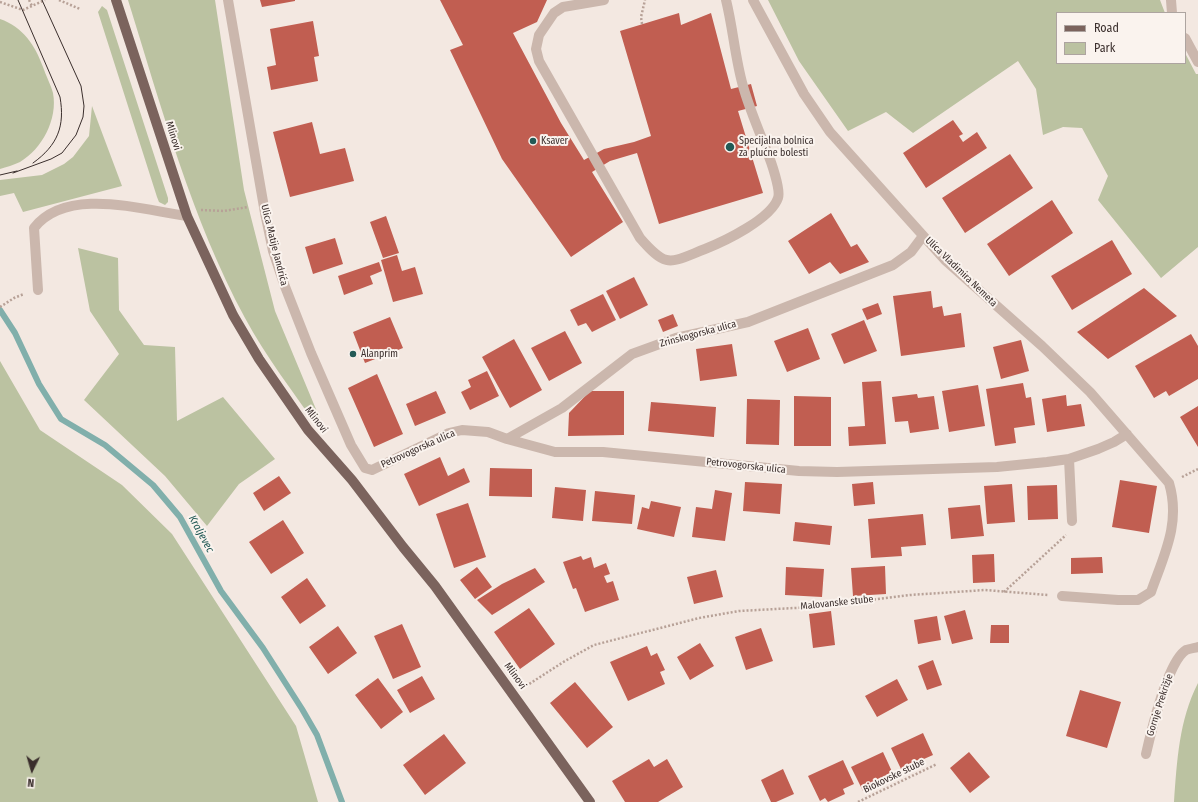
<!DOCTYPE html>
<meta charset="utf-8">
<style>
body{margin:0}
#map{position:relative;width:1198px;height:802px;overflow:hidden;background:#f3e8e1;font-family:"Fira Sans Condensed",sans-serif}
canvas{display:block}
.legend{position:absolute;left:1056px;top:12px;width:130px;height:52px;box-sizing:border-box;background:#faf3ee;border:1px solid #ada4a0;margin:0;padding:5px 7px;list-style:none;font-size:12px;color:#3a2e2c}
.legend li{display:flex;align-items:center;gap:8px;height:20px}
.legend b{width:20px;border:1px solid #ada4a0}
.north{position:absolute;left:12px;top:750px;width:40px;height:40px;-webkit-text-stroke:3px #faf3ee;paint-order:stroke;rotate:185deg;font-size:11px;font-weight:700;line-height:16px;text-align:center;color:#3a2e2c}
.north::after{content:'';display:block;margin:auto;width:14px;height:18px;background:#3a2e2c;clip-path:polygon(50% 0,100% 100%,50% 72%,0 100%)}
</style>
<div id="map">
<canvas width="1198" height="802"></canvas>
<ul class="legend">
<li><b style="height:5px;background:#7b635d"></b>Road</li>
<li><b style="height:11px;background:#bbc2a1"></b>Park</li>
</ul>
<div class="north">N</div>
</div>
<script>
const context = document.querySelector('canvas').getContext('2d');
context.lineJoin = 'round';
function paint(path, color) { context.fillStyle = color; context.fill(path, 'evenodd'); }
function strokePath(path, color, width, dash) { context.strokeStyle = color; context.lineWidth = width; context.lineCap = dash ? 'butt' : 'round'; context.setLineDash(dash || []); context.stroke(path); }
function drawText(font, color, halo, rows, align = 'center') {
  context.font = font + ' "Fira Sans Condensed",sans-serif'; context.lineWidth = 4; context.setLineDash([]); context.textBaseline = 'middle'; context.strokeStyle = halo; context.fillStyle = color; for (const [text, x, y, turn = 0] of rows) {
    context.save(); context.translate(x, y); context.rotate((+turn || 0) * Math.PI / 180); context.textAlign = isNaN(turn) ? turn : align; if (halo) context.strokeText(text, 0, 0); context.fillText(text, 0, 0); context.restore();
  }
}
paint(new Path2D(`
 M128 0H215L244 190 275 311 323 426 319 429C294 393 266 357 245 318 192 220 161 106 128 0Z
 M768 0H1160L1165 13H1057V63H1185V53L1196 74H1198V247L1161 278 1098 200 1108 176 1082 128 1063 127 1043 135 1036 89 1018 61 913 133 886 112 848 131 799 61Z
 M102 6 107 10 168 198V202L165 205 159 202 157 197 98 12Z
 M0 19C23 27 35 45 43 67 46 76 51 85 53 93 58 119 42 149 20 162 14 165 6 167 0 169Z
 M92 106 122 186 23 212 14 193 0 196V180L42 175 64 164 73 157 89 136Z
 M78 248 118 258 119 310 144 345 175 347 177 421 223 397 275 459 239 484 207 526 165 476 84 400 119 354 90 311Z
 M0 361 40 430 122 485 172 534 296 726 318 802H0Z
 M1198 683V802H1174C1177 761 1179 720 1198 683Z`), '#bbc2a1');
strokePath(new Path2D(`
 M0 310 15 333 39 384 61 419 105 445 153 485 180 517 221 591 263 648 302 709 317 735 342 802`), '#81afab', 6);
paint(new Path2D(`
 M260 0H295V1L262 7Z
 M440 0H547L537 22 513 33 561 123 584 160 604 149 634 142 651 136 620 31 679 13 681 25 711 13 731 89 751 84 757 106 738 111 763 193 659 224 637 153 610 161 592 172 623 222 571 257 502 159 450 50 463 45Z
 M313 21 319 56 314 57 318 81 271 90 267 67 276 65 270 29Z
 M953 120 963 134 959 136 963 142 977 132 987 148 926 188 903 153Z
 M312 122 320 154 345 148 354 181 290 197 273 132Z
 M1010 154 1033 188 965 233 942 198Z
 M1052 200 1073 233 1009 276 987 244Z
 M831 213 851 247 857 244 869 262 840 274 830 262 809 274 788 241Z
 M386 216 399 253 383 258 370 222Z
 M335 238 343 264 313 274 305 247Z
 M1112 240 1132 274 1072 310 1051 276Z
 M397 255 402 271 415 267 423 294 393 302 381 260Z
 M379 262 382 271 370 276 373 284 344 295 338 276Z
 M634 277 648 305 620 319 606 291Z
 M1144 288 1177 316 1108 359 1077 332Z
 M931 291 933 308 942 306 944 316 961 313 965 347 901 356 893 296Z
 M603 294 616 320 592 332 586 323 578 326 570 310Z
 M878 303 882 314 867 320 862 309Z
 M673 314 678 326 663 332 658 320Z
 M390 317 403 348 365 363 353 332Z
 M864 320 877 351 844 364 831 334Z
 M808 328 820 359 787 372 774 341Z
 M565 331 582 363 549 381 531 348Z
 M1191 334 1198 346V379L1169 396 1166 391 1154 398 1135 366Z
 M514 339 542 390 510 408 482 357Z
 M1021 340 1029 371 1001 379 993 347Z
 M732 344 737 376 700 381 696 349Z
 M487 371 499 396 470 410 461 392 471 387 468 380Z
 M377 374 403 434 374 447 348 388Z
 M881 381 886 444 849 446 848 427 865 426 862 382Z
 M1023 383 1026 398 1031 397 1035 425 1014 428 1016 443 995 446 986 389Z
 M978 385 985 426 949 432 942 391Z
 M436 391 446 413 415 426 406 404Z
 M590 391H624V435L568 436 569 413Z
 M917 394 918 398 934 396 939 429 910 433 908 421 895 422 892 397Z
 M1066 395 1067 406 1081 404 1085 426 1047 432 1042 399Z
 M794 396 831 397V446H794Z
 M747 399 780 400 779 445 746 444Z
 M651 402 716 407 714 437 648 431Z
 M1198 406V447L1180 417Z
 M440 457 448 476 464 468 470 482 419 506 404 474Z
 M490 468 532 469V497L489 496Z
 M279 476 291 493 264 511 253 493Z
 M1120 480 1157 486 1149 533 1112 527Z
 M745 482 782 484 780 514 743 511Z
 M873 482 875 504 854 506 852 484Z
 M1012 484 1015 522 987 524 984 486Z
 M1057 485 1058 519 1028 520 1027 486Z
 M555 487 586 490 583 521 552 518Z
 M715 490 732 493 725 541 692 537 696 507 712 509Z
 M595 491 635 495 632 524 592 521Z
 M651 501 681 507 674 537 637 529 642 507 649 509Z
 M468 503 486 557 454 568 436 514Z
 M980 505 984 536 951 539 948 508Z
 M923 514 926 545 901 547 902 556 871 558 868 519Z
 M283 520 304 553 271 574 249 542Z
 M795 522 832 526 830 545 793 541Z
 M994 554 995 582 973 583 972 555Z
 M581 556 583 560 591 557 594 568 606 563 610 574 604 576 607 583 613 581 619 600 585 612 576 588 573 589 563 562Z
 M1102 557 1103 573 1071 574V558Z
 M885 566 886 594 853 596 851 568Z
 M477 567 492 587 475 599 460 580Z
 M786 567 824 569 822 597 785 595Z
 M535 568 545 582 492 615 477 600 502 584Z
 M716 570 723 597 694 604 687 577Z
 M307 578 326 606 300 624 281 597Z
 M529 608 555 644 520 669 494 632Z
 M965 610 973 639 952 644 944 616Z
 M831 611 835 645 813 648 809 614Z
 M937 616 941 640 918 644 914 620Z
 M402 624 421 667 393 679 374 636Z
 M991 625H1009V643H990Z
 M338 626 357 653 328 674 309 647Z
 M761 628 773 661 746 670 735 637Z
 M700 643 714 666 690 680 677 657Z
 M647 646 651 656 657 653 665 670 660 672 665 684 628 701 610 662Z
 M933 660 942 685 927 690 918 666Z
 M422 676 435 699 410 713 397 690Z
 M378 678 403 712 381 729 355 695Z
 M897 679 908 700 877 717 865 696Z
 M575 682 613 727 587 748 550 703Z
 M1080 690 1121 702 1107 748 1066 736Z
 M923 733 933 755 901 769 891 748Z
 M444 734 466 763 425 795 403 765Z
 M883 752 894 776 863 791 851 767Z
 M969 752 990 777 970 793 950 768Z
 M649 759 654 767 667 759 683 787 658 802H625L612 781Z
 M843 760 854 784 843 789 845 794 828 802 825 798 820 801 808 776Z
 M783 769 794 794 776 802H771L761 780Z`), '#c15e51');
strokePath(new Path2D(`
 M29 0 32 6
 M59 0 80 9
 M0 2 23 10 45 0
 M642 24 641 17 645 0
 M201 210 224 211 248 207
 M0 307 14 298 24 294
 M1182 477 1198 469
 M1004 592 1066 535
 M526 686 565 661 594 645 699 618 739 611 813 607 910 595 985 590 1048 595
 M858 802 937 764`), '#b7a197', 2.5, [2, 2]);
strokePath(new Path2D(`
 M228 0 265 213 273 251 284 284 311 353 351 445 365 468 372 470 449 433 462 430 488 432 507 439 555 452H603L799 471 837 472 997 467 1047 462 1069 459 1098 449 1114 442 1127 434
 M604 0 563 7 554 13 539 35 536 49 539 61 640 238C667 269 669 263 705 249 725 241 771 219 778 198 781 190 771 161 767 152 759 130 749 108 743 86 735 58 733 28 726 0
 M753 0 804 94 830 132 945 260 1042 346 1090 392 1169 483C1181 523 1164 555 1151 592L1138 600H1118L1062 596
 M1171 0 1172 13
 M1185 38 1198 62
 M38 290 34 228C67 186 142 210 187 216
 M507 439 562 408 632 354 676 338 748 322 893 265 911 252 923 236
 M1069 459 1072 521
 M1146 754C1151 732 1168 661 1186 650 1189 649 1194 648 1198 647`), '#cbb7ad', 10);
strokePath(new Path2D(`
 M116 0 187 216 233 315 259 359 308 430 352 480 403 547 435 586 590 802`), '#7b635d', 10);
strokePath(new Path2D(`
 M18 0 60 97C65 126 58 145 33 163
 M13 173 51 159 62 153 76 135 83 117 84 106 81 86 42 0
 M0 175 17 171`), '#3a2e2c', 1);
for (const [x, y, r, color] of [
 [533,141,4,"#225a56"],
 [730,147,5,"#225a56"],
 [353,354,4,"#225a56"]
]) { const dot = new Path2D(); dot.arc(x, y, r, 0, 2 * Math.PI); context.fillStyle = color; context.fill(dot); strokePath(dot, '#faf3ee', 1.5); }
drawText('10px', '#3a2e2c', '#faf3ee', [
 ["Mlinovi",173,136,73],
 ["Ulica Matije Jandrića",274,245,76],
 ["Ulica Vladimira Nemeta",961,272,44],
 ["Zrinskogorska ulica",698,334,-15],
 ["Mlinovi",316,420,52],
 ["Petrovogorska ulica",418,449,-24],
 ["Petrovogorska ulica",746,466,6],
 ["Malovanske stube",837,603,-6],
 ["Mlinovi",515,676,54],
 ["Gornje Prekrižje",1160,705,-72],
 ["Biokovske stube",894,776,-26]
]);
drawText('10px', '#3a2e2c', '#faf3ee', [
 ["Ksaver",541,141],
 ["Specijalna bolnica",739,141],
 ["za plućne bolesti",739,153],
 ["Alanprim",361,354]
], 'left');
drawText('italic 11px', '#225a56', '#faf3ee', [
 ["Kraljevec",201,534,61]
]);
</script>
